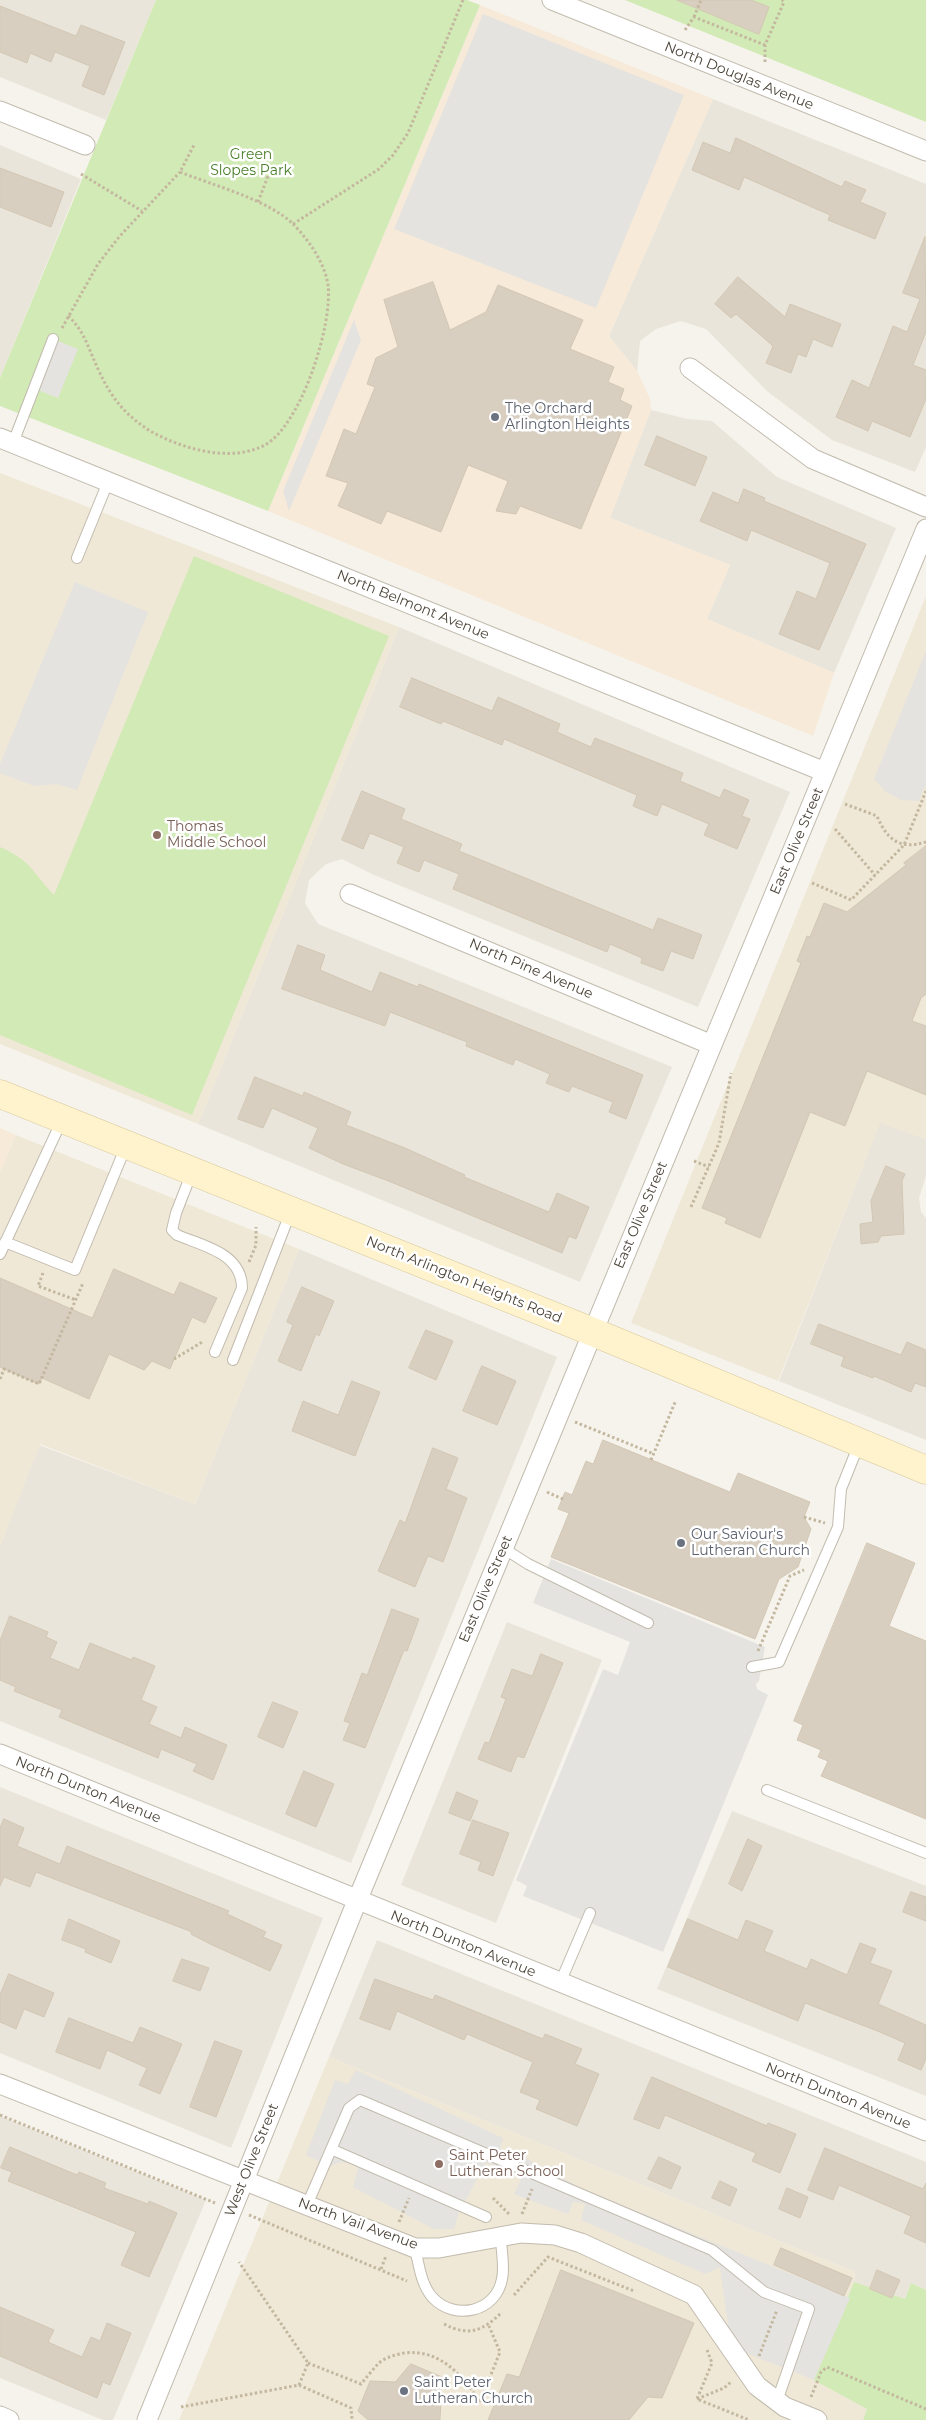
<!DOCTYPE html>
<style>
body{margin:0}
canvas{display:block;background:#f6f3ec}
</style>
<canvas width="926" height="2420"></canvas>
<script>
const context = document.querySelector('canvas').getContext('2d');
context.lineJoin = 'round';
function paint(path, color) { context.fillStyle = color; context.fill(path, 'evenodd'); }
function strokePath(path, color, width, dash) { context.strokeStyle = color; context.lineWidth = width; context.lineCap = dash ? 'butt' : 'round'; context.setLineDash(dash || []); context.stroke(path); }
function drawText(font, color, halo, rows, align = 'center') {
  context.font = font + ' Montserrat,sans-serif'; context.lineWidth = 5; context.setLineDash([]); context.textBaseline = 'middle'; context.strokeStyle = halo; context.fillStyle = color; for (const [text, x, y, turn = 0] of rows) {
    context.save(); context.translate(x, y); context.rotate((+turn || 0) * Math.PI / 180); context.textAlign = isNaN(turn) ? turn : align; if (halo) context.strokeText(text, 0, 0); context.fillText(text, 0, 0); context.restore();
  }
}
paint(new Path2D(`
 M0 0H156L106 120 0 77Z
 M713 99 926 184V447L915 472 832 440 768 392 706 329 681 321 656 329 640 341 637 371 609 336Z
 M0 145 81 179 0 378Z
 M651 410 687 419 712 421 777 477 896 528 834 673 707 619 730 565 610 518Z
 M399 627 790 792 698 1007 374 875 342 859 326 864 309 880 305 903 318 924 672 1067 580 1282 198 1124Z
 M880 1122 926 1139V1176L919 1198 921 1212 926 1218V1440L779 1381Z
 M299 1249 557 1357 351 1863 0 1721V1546L39 1445 195 1504Z
 M507 1622 602 1660 496 1923 401 1885Z
 M0 1787 323 1918 231 2148 0 2053Z
 M732 1811 926 1886V2096L657 1989Z
 M377 1940 926 2162V2290L911 2283 905 2299 854 2282 855 2272 329 2057Z
 M0 2116 206 2200 113 2420H103L0 2378Z`), '#eae5da');
paint(new Path2D(`
 M480 5 713 99 609 336 637 371 650 399 651 410 610 518 730 565 707 619 834 673 813 736 268 511Z
 M0 1128 16 1135 0 1174Z`), '#f7ead8');
paint(new Path2D(`
 M0 473 399 627 198 1124 0 1044Z
 M926 596V1139L880 1123 778 1381 631 1323Z
 M16 1135 299 1249 195 1504 40 1444 0 1546V1174Z
 M329 2057 855 2272 854 2282 815 2380 867 2409 863 2420H179Z`), '#efe8d6');
paint(new Path2D(`
 M156 0H467L480 5 268 511 0 406V378Z
 M625 0H926V122Z
 M194 556 389 636 192 1115 0 1035V847C32 861 32 872 54 895Z
 M854 2282 905 2299 911 2283 926 2290V2420H863L867 2409 814 2380Z`), '#d2eab5');
paint(new Path2D(`
 M483 14 684 95 596 308 394 229Z
 M354 320 361 340 289 511 283 491Z
 M53 339 78 349 58 398 33 388Z
 M75 582 148 612 77 790 57 784 34 786 0 773V764Z
 M926 651V784L919 801 901 800 885 791 874 779Z
 M551 1559 765 1647 759 1681 756 1684 757 1689 768 1695 663 1952 523 1896 527 1886 516 1880 603 1669 618 1675 630 1642 533 1603Z
 M356 2070 503 2138 500 2149 522 2156 583 2189 850 2298 814 2380 731 2347 720 2267 705 2274 581 2220 585 2204 573 2202 568 2214 514 2194 523 2175 486 2163 459 2212 454 2229H434L353 2187 359 2165 340 2162 330 2167 306 2155 335 2080 348 2084Z`), '#e5e3e0');
const building = new Path2D(`
 M677 0H751L769 7 759 34Z
 M0 6 76 36 81 25 125 42 104 95 82 86 90 66 55 52 51 62 30 53 27 63 0 52Z
 M736 138 842 187 845 181 866 190 860 202 886 213 875 239 828 220 830 215 744 177 739 190 692 170 703 142 730 153Z
 M0 168 64 192 51 227 0 207Z
 M925 237 926 332 913 365 926 370V399L910 437 872 421 868 431 836 417 852 380 869 388 893 326 907 332 920 299 903 293Z
 M738 277 785 317 790 304 841 324 832 347 813 339 806 357 798 354 791 373 766 363 773 346 736 314 731 318 715 304Z
 M433 282 450 330 486 312 498 285 583 320 570 349 614 367 608 382 624 389 620 400 632 406 581 529 520 506 516 514 496 511 508 481 468 465 441 532 387 511 381 524 338 506 348 483 326 476 344 429 356 434 375 387 367 384 376 358 398 347 384 300Z
 M657 436 707 457 695 486 645 465Z
 M744 489 765 498 764 501 866 544 819 650 779 634 797 591 816 599 830 563 751 530 747 541 700 521 713 492 738 503Z
 M412 678 492 711 498 697 560 724 557 732 591 747 595 738 683 773 680 781 720 798 724 789 749 800 742 816 750 819 737 849 704 835 709 824 662 804 657 816 633 806 637 795 504 739 502 745 443 721 441 724 400 707Z
 M362 791 405 809 401 819 462 844 459 851 653 930 658 918 702 935 693 959 671 951 663 971 641 963 642 958 610 944 607 952 453 889 459 874 424 860 419 872 397 863 404 847 370 833 363 849 342 840Z
 M926 846V994L921 998 912 1021 926 1026V1095L867 1071 845 1126 810 1112 760 1238 725 1223 727 1218 702 1208 801 963 797 961 807 936 810 937 824 903 847 912 906 865 904 863Z
 M298 945 325 955 320 970 372 992 380 972 418 987 419 984 643 1075 626 1119 609 1112 613 1102 572 1086 569 1092 546 1083 550 1074 515 1059 513 1065 466 1046 467 1042 390 1012 385 1026 282 989Z
 M255 1077 303 1096 304 1092 351 1112 346 1125 405 1148 465 1175 464 1177 549 1212 557 1193 589 1207 576 1239 569 1236 562 1253 391 1182 343 1164 309 1148 318 1128 272 1108 263 1128 238 1119Z
 M886 1166 905 1174 902 1181 904 1234 881 1236 878 1242 861 1244 860 1224 873 1222 871 1201Z
 M114 1269 174 1295 180 1282 217 1298 205 1323 192 1317 170 1369 152 1361 144 1370 109 1354 89 1399 42 1378 39 1384 0 1367V1278L92 1318Z
 M302 1287 334 1301 319 1336 316 1334 301 1371 278 1361 293 1325 287 1322Z
 M819 1324 901 1355 907 1342 926 1350V1387L915 1383 911 1392 874 1376 873 1378 841 1366 844 1357 811 1344Z
 M426 1330 453 1341 436 1380 409 1368Z
 M482 1366 516 1381 497 1425 463 1411Z
 M352 1381 380 1392 355 1456 292 1431 303 1401 338 1415Z
 M603 1440 730 1492 738 1473 810 1502 804 1517 811 1529 798 1567 779 1579 755 1639 551 1557 569 1513 558 1509 565 1492 572 1495 586 1461 593 1464Z
 M433 1448 458 1458 446 1489 467 1498 443 1562 428 1556 415 1587 378 1571 400 1520 405 1523Z
 M867 1543 915 1563 889 1626 926 1641V1819L821 1776 828 1761 818 1757 821 1750 797 1740 803 1725 794 1721Z
 M392 1609 419 1619 407 1651 404 1650 398 1665 365 1748 343 1740 350 1723 344 1721 362 1673 367 1675Z
 M10 1616 48 1632 46 1637 57 1642 50 1658 79 1670 90 1643 132 1660 133 1657 155 1666 141 1700 157 1707 149 1724 181 1738 185 1727 227 1745 213 1780 193 1771 197 1764 161 1749 158 1758 59 1717 62 1710 14 1691 16 1687 0 1680V1641Z
 M541 1654 563 1663 524 1758 517 1756 511 1772 478 1759 485 1742 489 1743 506 1699 501 1697 512 1669 532 1676Z
 M273 1702 298 1712 283 1748 258 1737Z
 M304 1771 334 1784 316 1827 286 1814Z
 M457 1792 478 1801 470 1821 449 1813Z
 M4 1819 24 1828 17 1846 60 1864 67 1846 229 1911 227 1914 266 1932 263 1937 282 1945 270 1971 210 1944 191 1934 192 1932 36 1872 30 1887 4 1877 0 1886V1828Z
 M473 1820 509 1833 493 1876 478 1870 481 1862 460 1854Z
 M748 1839 762 1846 742 1891 729 1884Z
 M911 1892 926 1897V1921L903 1912Z
 M69 1919 120 1941 111 1963 85 1952 86 1949 62 1940Z
 M688 1919 738 1940 746 1920 773 1931 764 1951 807 1969 811 1959 847 1975 860 1943 876 1949 870 1963 892 1971 878 2004 926 2025V2059L921 2070 898 2060 905 2043 880 2032 805 2003 798 2021 668 1967Z
 M182 1959 209 1968 200 1991 173 1981Z
 M9 1974 54 1993 44 2017 24 2009 16 2029 0 2022V1995Z
 M375 1979 433 2000 435 1995 543 2039 545 2034 582 2049 575 2064 599 2074 577 2126 536 2109 540 2100 520 2092 533 2062 467 2034 464 2040 397 2011 390 2030 360 2019Z
 M69 2018 133 2043 140 2027 182 2044 160 2094 139 2085 147 2068 107 2050 100 2069 56 2052Z
 M215 2041 242 2051 216 2117 190 2107Z
 M652 2077 767 2126 768 2123 796 2134 780 2173 752 2161 756 2153 665 2115 659 2129 634 2119Z
 M10 2147 77 2175 79 2172 106 2183 104 2188 148 2204 149 2201 177 2213 149 2277 121 2265 136 2232 8 2181 12 2172 1 2168Z
 M825 2148 923 2189 926 2183V2243L904 2233 911 2216 839 2185 833 2200 808 2190Z
 M659 2157 681 2167 671 2189 648 2179Z
 M720 2181 737 2189 730 2206 712 2198Z
 M787 2188 808 2197 800 2218 779 2209Z
 M781 2248 852 2278 844 2296 774 2265Z
 M561 2270 694 2323 662 2398 648 2397 629 2420H488L507 2374 519 2377Z
 M877 2270 900 2280 892 2298 870 2289Z
 M0 2307 54 2330 48 2342 82 2357 91 2337 100 2341 107 2323 131 2333 110 2385 103 2382 97 2398 0 2356Z
 M411 2364 442 2377 440 2420H368L358 2411 370 2381 395 2382Z`);
paint(building, '#d8cfc1');
strokePath(building, '#d3c7b4', 1);
const lane = new Path2D(`
 M13 443 53 339
 M77 558 108 482
 M192 1172 176 1213 172 1230 177 1235C203 1246 242 1253 242 1288L215 1352
 M5 1242 75 1270 126 1146
 M0 1254 62 1120
 M233 1360 291 1211
 M503 1548 528 1564 648 1623
 M752 1667 779 1662 838 1527 841 1489 859 1444
 M767 1790 926 1853
 M560 1983 590 1913
 M331 2149 486 2217
 M307 2205 349 2108 360 2100 712 2250 764 2292 809 2309 777 2401
 M415 2248C419 2265 421 2285 433 2298 455 2321 496 2312 502 2279 505 2266 501 2250 501 2237`);
const street = new Path2D(`
 M552 0 926 151
 M0 111 85 145
 M690 368 813 459 926 507
 M0 438 825 772
 M350 894 712 1045
 M0 1754 926 2131
 M0 2084 415 2248H439L521 2233 555 2235 581 2243 694 2295 757 2386 785 2407 817 2420
 M0 2416 9 2420
 M147 2420 357 1901 926 529`);
const secondary = new Path2D(`
 M0 1094 593 1332 926 1470`);
strokePath(lane, '#c2bbae', 12);
strokePath(street, '#c2bbae', 21);
strokePath(secondary, '#d6c79b', 29);
strokePath(new Path2D(`
 M694 17 701 0
 M685 30 694 17 765 45
 M765 62V45L784 2 782 0
 M81 174 142 211
 M258 202 268 176
 M293 224 379 169 393 155 408 133 463 0
 M68 316C85 331 89 351 99 371 111 398 127 417 152 432 183 449 231 463 265 445 301 425 333 325 328 285 325 263 308 239 293 224 269 200 212 185 180 172L194 145
 M62 328 98 264 119 237 180 172
 M845 804 877 816C887 840 900 850 926 842
 M835 829 875 875
 M812 883 851 900 904 845 926 791
 M694 1161 709 1167
 M691 1207 719 1143 731 1073
 M249 1262 256 1245V1227
 M43 1273 38 1286 76 1300
 M174 1359 204 1341
 M0 1379 4 1369 39 1384 83 1283
 M575 1422 654 1454
 M651 1460 676 1400
 M547 1492 563 1499
 M804 1517 825 1523
 M758 1651 790 1576 804 1570
 M0 2115 215 2203
 M493 2198 510 2215
 M522 2214 532 2189
 M249 2215 407 2281
 M399 2222 409 2198
 M381 2269 386 2256
 M514 2295 548 2257 634 2291
 M444 2324C469 2337 483 2331 502 2312
 M707 2350 712 2363 697 2399 749 2420
 M759 2356 777 2310
 M308 2363 361 2384C367 2377 373 2369 379 2363 386 2357 395 2355 404 2353 440 2349 461 2374 480 2402
 M299 2385 351 2408 352 2420
 M811 2397 821 2372 827 2367 926 2409
 M697 2399 724 2388 731 2382
 M480 2402 500 2352 489 2326
 M181 2407 299 2385 308 2363 239 2262`), '#c4b79f', 3, [2.5, 2.5]);
strokePath(lane, '#fff', 10);
strokePath(street, '#fff', 19);
strokePath(secondary, '#fff3cd', 28);
for (const [x, y, r, color] of [
 [495,417,5,"#6b7280"],
 [157,835,5,"#8d6e63"],
 [681,1543,5,"#6b7280"],
 [439,2164,5,"#8d6e63"],
 [404,2391,5,"#6b7280"]
]) { const dot = new Path2D(); dot.arc(x, y, r, 0, 2 * Math.PI); context.fillStyle = color; context.fill(dot); strokePath(dot, '#fff', 2); }
drawText('14px', '#4b4439', '#fff', [
 ["North Douglas Avenue",739,76,22],
 ["North Belmont Avenue",413,605,22],
 ["East Olive Street",797,841,-67],
 ["North Pine Avenue",531,969,23],
 ["East Olive Street",641,1215,-67],
 ["North Arlington Heights Road",464,1280,22],
 ["East Olive Street",486,1589,-67],
 ["North Dunton Avenue",88,1790,22],
 ["North Dunton Avenue",463,1944,22],
 ["North Dunton Avenue",838,2096,22],
 ["West Olive Street",252,2160,-68],
 ["North Vail Avenue",358,2224,20]
]);
drawText('14px', '#4a7f2a', '#fff', [
 ["Green",251,155],
 ["Slopes Park",251,171]
]);
drawText('14px', '#5b616d', '#fff', [
 ["The Orchard",505,409],
 ["Arlington Heights",505,425],
 ["Our Saviour's",691,1535],
 ["Lutheran Church",691,1551],
 ["Saint Peter",414,2383],
 ["Lutheran Church",414,2399]
], 'left');
drawText('14px', '#785e54', '#fff', [
 ["Thomas",167,827],
 ["Middle School",167,843],
 ["Saint Peter",449,2156],
 ["Lutheran School",449,2172]
], 'left');
</script>
